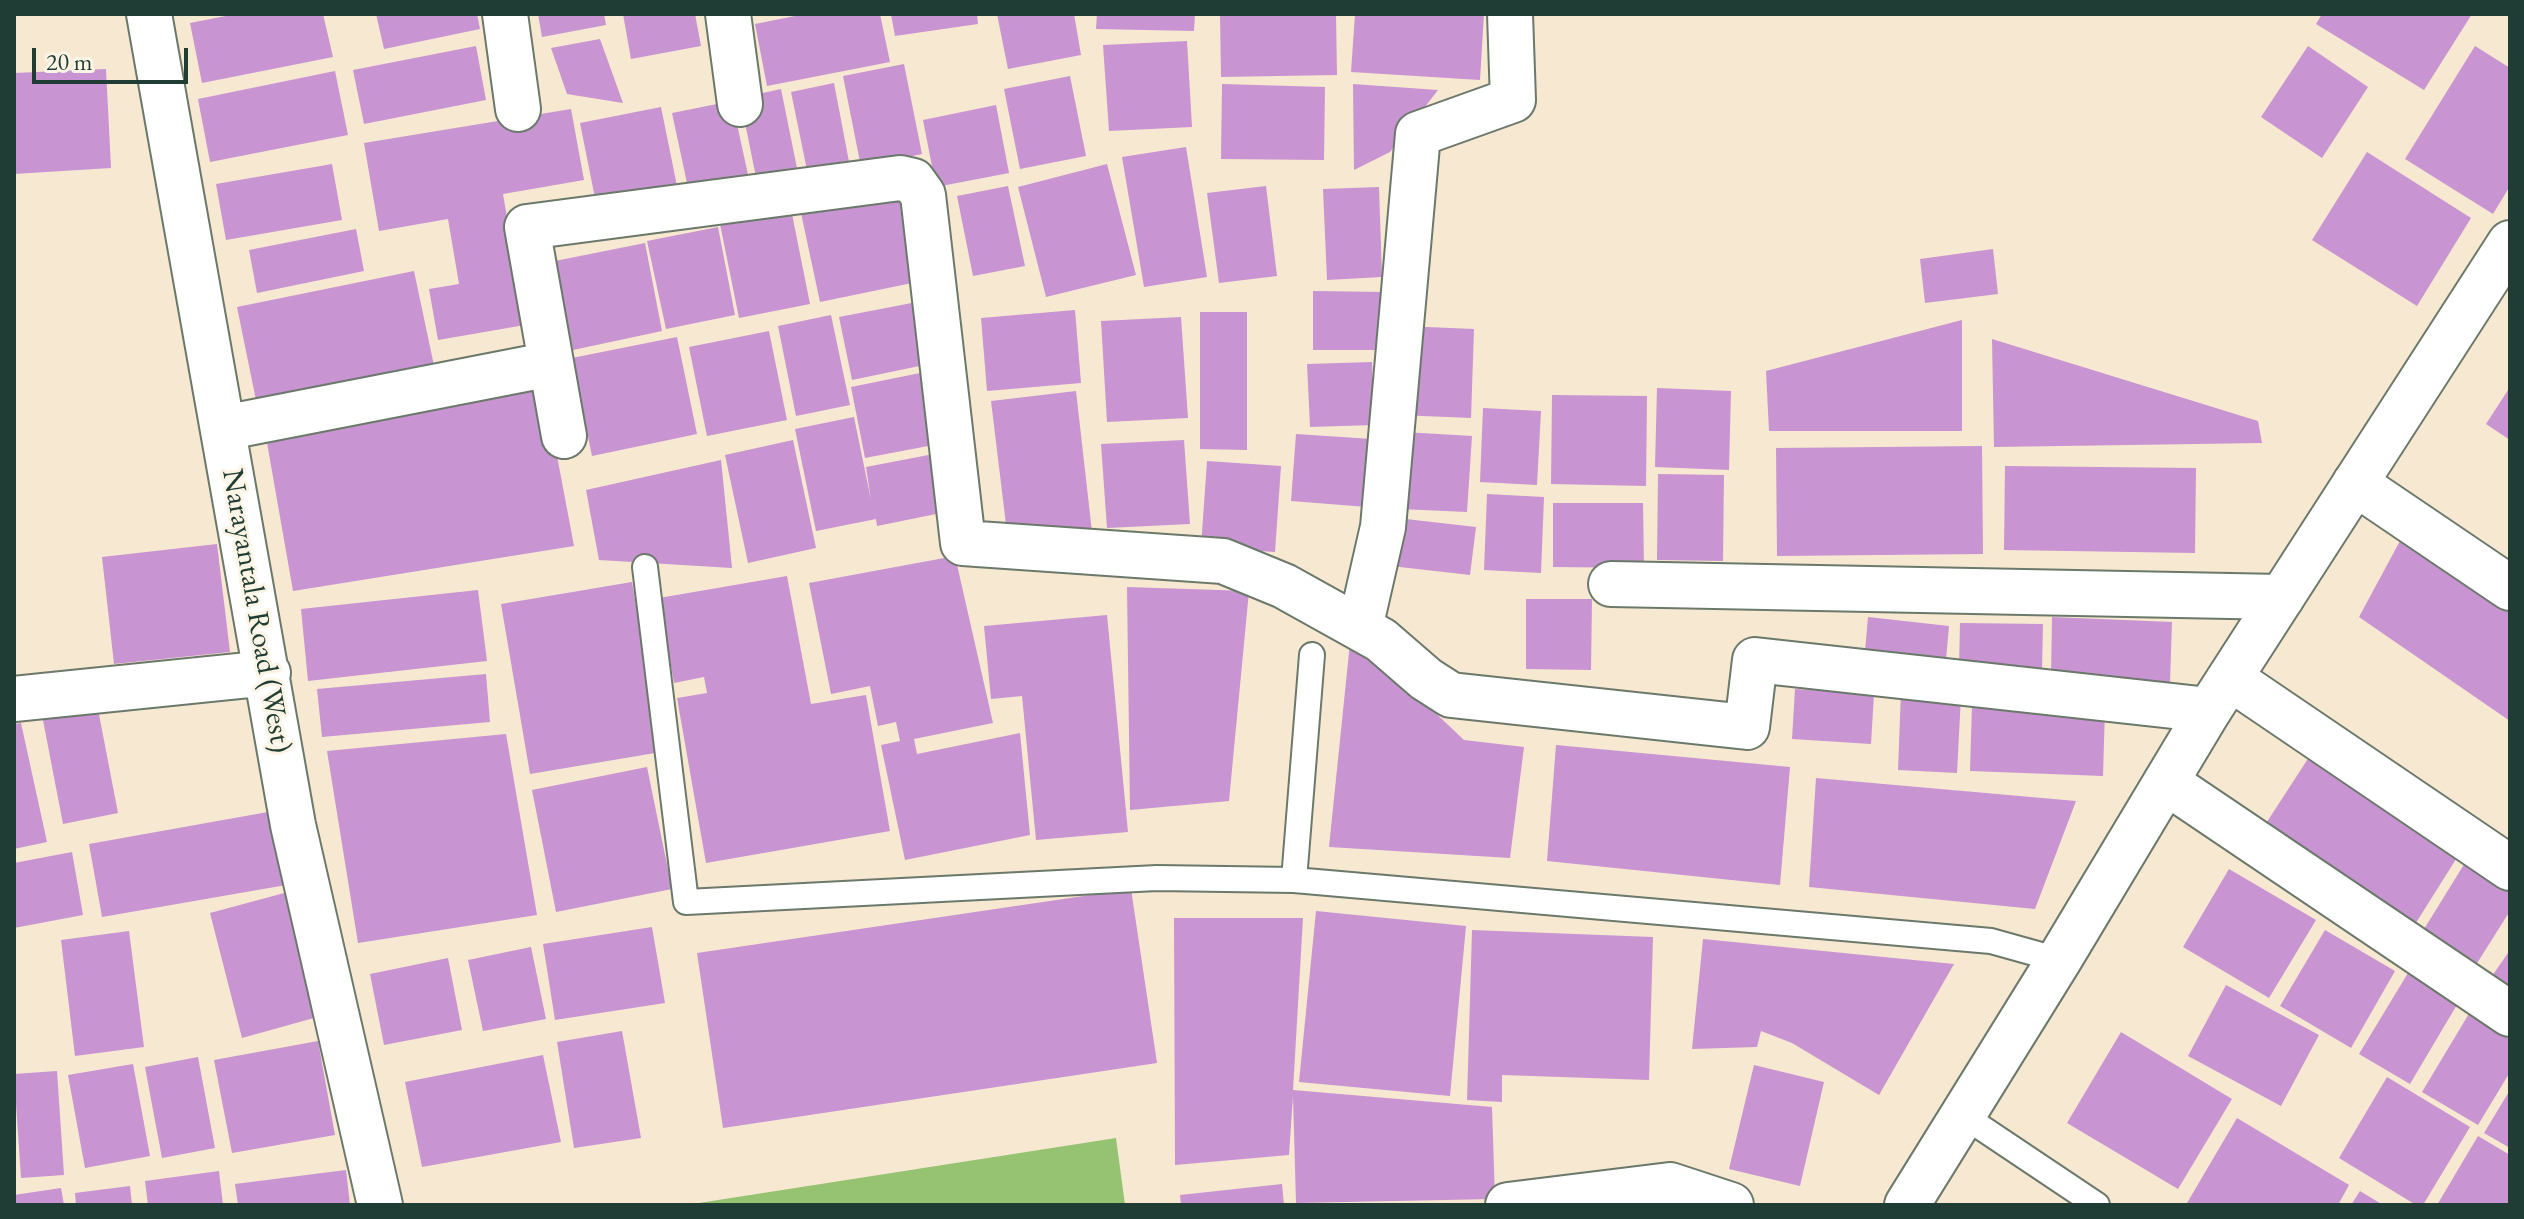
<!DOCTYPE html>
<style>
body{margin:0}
#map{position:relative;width:2524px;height:1219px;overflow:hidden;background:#f7e8d1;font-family:"EB Garamond",serif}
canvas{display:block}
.frame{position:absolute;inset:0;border:16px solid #1f3d34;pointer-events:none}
.scale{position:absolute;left:32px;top:48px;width:156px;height:36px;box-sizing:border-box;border:4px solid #1f3d34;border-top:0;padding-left:10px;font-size:24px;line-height:28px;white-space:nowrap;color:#1f3d34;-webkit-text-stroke:6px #fcf5e5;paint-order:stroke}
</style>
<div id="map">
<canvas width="2524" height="1219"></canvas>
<div class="frame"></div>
<div class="scale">20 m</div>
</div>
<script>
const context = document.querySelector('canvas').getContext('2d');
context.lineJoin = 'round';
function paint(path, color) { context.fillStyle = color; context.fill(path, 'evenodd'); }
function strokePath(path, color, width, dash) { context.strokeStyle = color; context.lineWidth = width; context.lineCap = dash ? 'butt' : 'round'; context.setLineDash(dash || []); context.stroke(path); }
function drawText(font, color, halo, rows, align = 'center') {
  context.font = font + ' "EB Garamond",serif'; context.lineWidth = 6; context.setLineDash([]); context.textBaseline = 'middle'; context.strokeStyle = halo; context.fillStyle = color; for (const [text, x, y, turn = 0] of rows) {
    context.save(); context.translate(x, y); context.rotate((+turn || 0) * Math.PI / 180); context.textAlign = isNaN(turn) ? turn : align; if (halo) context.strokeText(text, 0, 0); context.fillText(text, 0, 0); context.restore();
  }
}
paint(new Path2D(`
 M1116 1138 1125 1205H686Z`), '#95c372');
paint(new Path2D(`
 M236 14H323L333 57 202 83 190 23Z
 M376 14H477L480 29 384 49Z
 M538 14H604L606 25 542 37Z
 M623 14H695L701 46 631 59Z
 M805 14H880L890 62 767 86 755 24Z
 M891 14H977L978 24 895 36Z
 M997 14H1074L1081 55 1008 69Z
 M1097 14H1195L1194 31 1096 29Z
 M1220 14H1336L1337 75 1221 77Z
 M1355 14H1484L1480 80 1351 72Z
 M2322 14H2472L2424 90 2316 24Z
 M600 39 623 103 567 94 551 48Z
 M1187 41 1192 127 1109 131 1103 45Z
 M476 46 486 100 364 124 353 70Z
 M2308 46 2368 87 2322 158 2261 117Z
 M2475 46 2510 68V186L2493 214 2405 159Z
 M904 64 922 154 861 167 843 76Z
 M106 69 111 168 14 174V73Z
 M335 71 348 135 210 162 198 99Z
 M1070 76 1086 156 1020 169 1004 89Z
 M834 83 850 167 808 175 791 92Z
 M1222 84 1325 87 1324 160 1221 159Z
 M1353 84 1438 90 1390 152 1354 170Z
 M781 89 798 173 757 182 740 98Z
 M732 101 750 184 690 197 672 113Z
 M996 105 1009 173 936 187 923 120Z
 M661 107 677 186 596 203 580 123Z
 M571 109 584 180 503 194 525 325 438 340 429 289 459 284 448 219 379 231 364 143Z
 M1186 147 1207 277 1144 287 1122 157Z
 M2367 152 2471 218 2417 306 2312 240Z
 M332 164 342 220 226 240 216 184Z
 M1107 164 1136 275 1046 297 1018 187Z
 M1008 186 1025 266 973 276 957 196Z
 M1266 186 1277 276 1219 283 1207 193Z
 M1379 187 1382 277 1327 280 1323 189Z
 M899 194 917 282 820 302 801 213Z
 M791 209 810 304 739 318 720 224Z
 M718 227 735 315 666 329 647 241Z
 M356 229 364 271 257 293 249 250Z
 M645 243 662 331 573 350 555 261Z
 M1993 249 1998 294 1925 303 1920 259Z
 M414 271 436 375 258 410 237 307Z
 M1313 291 1385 292V350H1313Z
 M917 302 929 364 852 380 839 317Z
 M1075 310 1081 383 987 391 981 318Z
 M1200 312H1247V450L1200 449Z
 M831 315 850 405 796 416 778 326Z
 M1181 317 1188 418 1107 422 1101 321Z
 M1962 320V431H1769L1766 371Z
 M1403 326 1474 329 1471 418 1399 415Z
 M769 331 787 420 707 436 689 347Z
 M677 337 697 434 592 456 572 358Z
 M1992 339 2258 421 2262 443 1994 447Z
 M1372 362 1374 425 1310 427 1307 364Z
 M930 371 944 443 865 458 851 387Z
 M544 387 574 546 293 591 266 437Z
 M2510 387V440L2486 424Z
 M1657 388 1731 391 1729 470 1655 467Z
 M1076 391 1092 532 1008 541 991 401Z
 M1552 395 1647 396 1646 486 1551 484Z
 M1483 408 1541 411 1537 485 1480 482Z
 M854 417 871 500 866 467 939 453 951 511 877 526 876 519 816 531 795 429Z
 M1404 432 1472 436 1467 512 1400 509Z
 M1296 434 1372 439 1367 507 1291 501Z
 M793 440 816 548 748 563 725 455Z
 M1184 440 1190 524 1107 528 1101 444Z
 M1982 446 1983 554 1777 556 1776 448Z
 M721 460 732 568 599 560 586 490Z
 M1207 461 1281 466 1275 552 1201 547Z
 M2005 466 2196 468 2195 553 2004 550Z
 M1658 474 1724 475 1723 561 1657 560Z
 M1487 494 1544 497 1541 573 1484 570Z
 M1553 503H1643L1644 568 1553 567Z
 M1397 518 1476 527 1470 575 1391 566Z
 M2400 541 2510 611V721L2359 617Z
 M217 544 230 652 114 664 102 557Z
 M955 556 993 723 914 739 917 754 1020 733 1030 835 905 860 881 745 900 741 896 722 878 726 870 686 831 694 809 583Z
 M787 576 811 704 866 695 890 831 706 863 677 698 707 693 704 677 674 683 659 598Z
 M632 582 661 752 530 774 501 604Z
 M1127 587 1249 591 1229 801 1130 810Z
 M478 590 487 661 308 681 301 609Z
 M1526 599H1592L1591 670 1526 669Z
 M1107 615 1128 832 1036 840 1022 696 991 699 984 626Z
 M1868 617 1949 626 1945 671 1864 663Z
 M2052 617 2172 622 2170 683 2051 678Z
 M1960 623 2043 624 2042 670 1959 669Z
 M1351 633 1464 740 1524 747 1510 858 1329 847Z
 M486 674 490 722 322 737 317 689Z
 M1795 689 1874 694 1871 744 1792 739Z
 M1901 692 1961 696 1957 773 1898 770Z
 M97 704 118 813 63 824 42 715Z
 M1972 704 2105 709 2103 776 1970 771Z
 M21 723 47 842 14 849V724Z
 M506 734 537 915 358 943 327 751Z
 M1556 745 1790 767 1780 885 1547 861Z
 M2313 751 2463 848 2414 926 2263 828Z
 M647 767 672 889 556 912 532 790Z
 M1816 778 2076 801 2035 909 1809 887Z
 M279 810 292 884 102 917 89 844Z
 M72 852 83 915 14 928V863Z
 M2468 858 2510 885V911L2474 968 2421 934Z
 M2229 869 2316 920 2269 998 2183 947Z
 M1131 889 1157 1063 723 1128 697 953Z
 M288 892 321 1016 242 1038 210 913Z
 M1316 911 1466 926 1450 1096 1299 1082Z
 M1174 918H1303L1293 1090 1492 1107 1495 1199 1296 1203 1293 1096 1289 1155 1175 1165Z
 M652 927 665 1003 555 1020 543 944Z
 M1472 930 1653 937 1649 1080 1502 1075V1102L1467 1100Z
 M2325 930 2395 971 2351 1048 2280 1006Z
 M129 931 144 1047 75 1056 61 940Z
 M1703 939 1954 964 1879 1095 1792 1043 1761 1031 1757 1047 1692 1049Z
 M531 947 546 1019 483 1031 468 960Z
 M2510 950V993L2490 979Z
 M448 958 462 1030 384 1045 370 974Z
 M2408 973 2458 1003 2410 1084 2359 1054Z
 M2226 985 2319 1035 2281 1106 2188 1056Z
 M2470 1012 2510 1036V1072L2478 1125 2422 1092Z
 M622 1031 641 1138 574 1148 557 1042Z
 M2121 1032 2232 1099 2178 1189 2067 1123Z
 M318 1041 335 1135 232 1153 214 1060Z
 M543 1055 561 1142 422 1167 405 1082Z
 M198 1057 215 1148 162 1158 145 1067Z
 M133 1064 150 1156 85 1168 68 1075Z
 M1754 1065 1824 1082 1800 1186 1729 1169Z
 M57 1071 64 1175 21 1178 14 1074Z
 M2387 1077 2470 1127 2423 1205H2416L2339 1158Z
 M2510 1090V1148L2484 1133Z
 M2237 1118 2349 1185 2338 1205H2191L2187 1203Z
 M2478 1136 2510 1155V1205H2437Z
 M346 1170 350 1205H238L235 1184Z
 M219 1171 223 1205H148L145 1181Z
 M1282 1184 1284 1205H1181L1180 1195Z
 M130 1186 132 1205H76L75 1193Z
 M61 1188 64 1205H14V1195Z
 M2360 1191 2383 1205H2351Z`), '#c894d2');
const service = new Path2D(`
 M645 567 686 902 1157 878 1294 880 1991 941 2059 960
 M1294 880 1312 655
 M1961 1114 2097 1205`);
const minor = new Path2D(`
 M149 14 293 825 380 1205
 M505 14 518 109
 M728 14 740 104
 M223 428 551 364
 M564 436 527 227 900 178 913 181 923 195 963 543 1223 561 1284 586 1381 640 1426 679 1451 695 1747 727 1755 660 2209 710
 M2355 483 2510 588
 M1611 584 2282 597
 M1360 628 1383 527 1418 134 1513 100 1510 14
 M2230 678 2510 868
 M14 699 268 673
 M2166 782 2510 1014
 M1508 1205 1670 1185 1731 1205`);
const tertiary = new Path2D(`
 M1907 1205 2059 960 2209 710 2510 243`);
strokePath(service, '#6b796b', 28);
strokePath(minor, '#6b796b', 48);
strokePath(tertiary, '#6b796b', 48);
strokePath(service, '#fff', 24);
strokePath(minor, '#fff', 44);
strokePath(tertiary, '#fff', 44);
drawText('30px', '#1f3d34', '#fcf5e5', [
 ["Narayantala Road (West)",256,611,80]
]);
</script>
